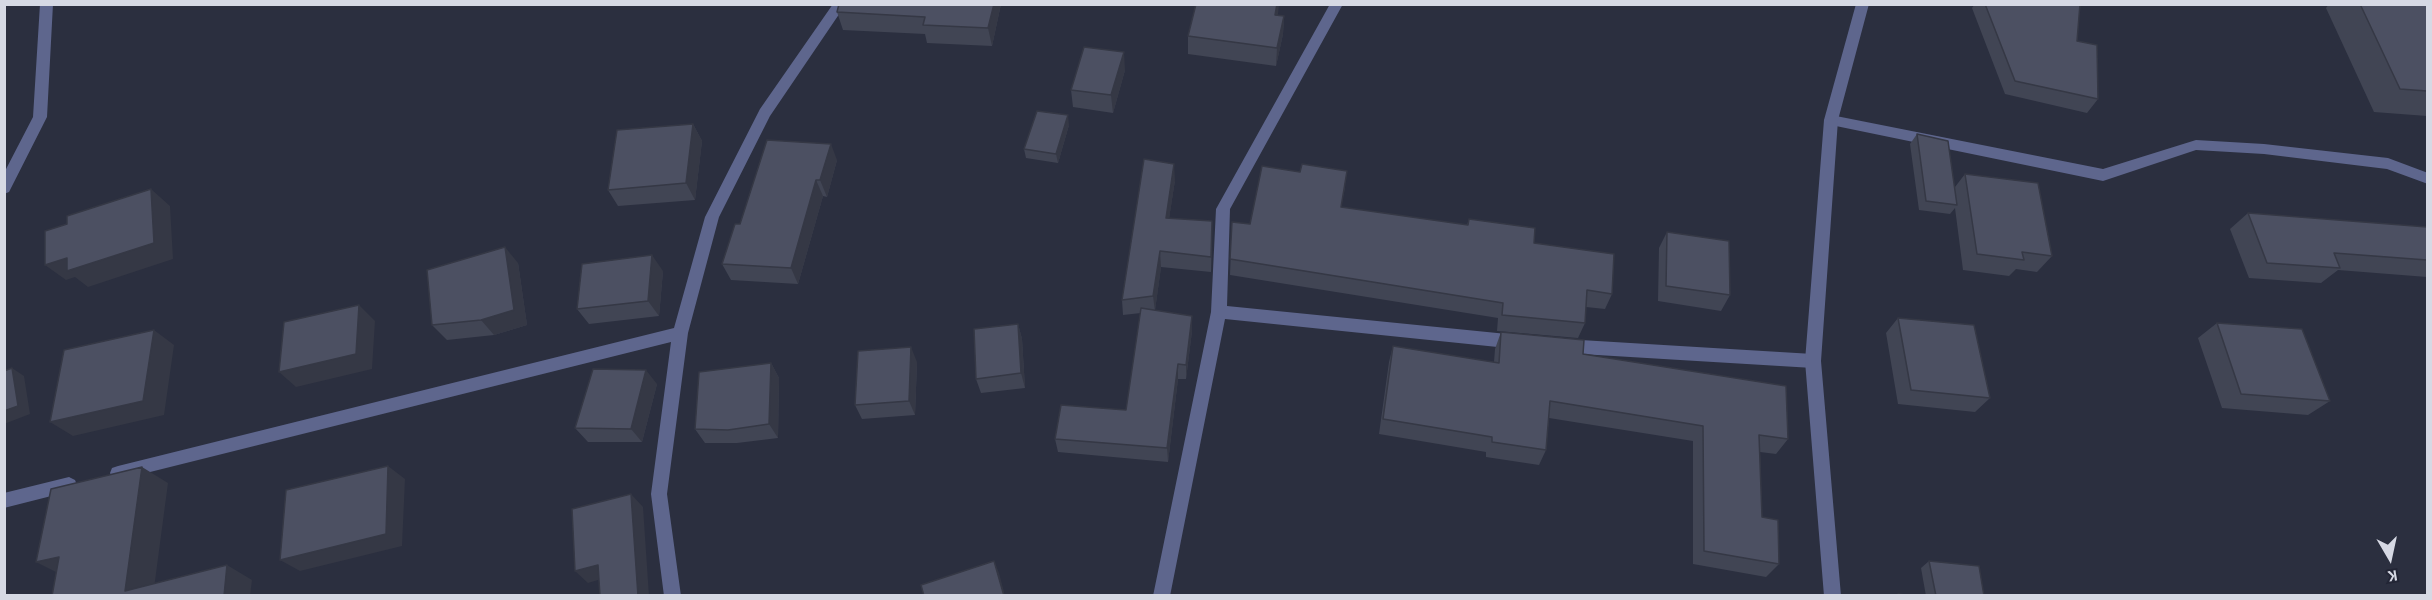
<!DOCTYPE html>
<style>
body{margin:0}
#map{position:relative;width:2432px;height:600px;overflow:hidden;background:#2b2f3f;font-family:"Alegreya Sans",sans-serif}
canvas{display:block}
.frame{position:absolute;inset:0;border:6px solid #d6d9e4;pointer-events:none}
.north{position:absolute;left:2360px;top:528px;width:60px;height:60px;-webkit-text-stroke:4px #222535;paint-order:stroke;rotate:171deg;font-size:16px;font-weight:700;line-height:24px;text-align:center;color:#d6d9e4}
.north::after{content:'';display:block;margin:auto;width:21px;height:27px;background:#d6d9e4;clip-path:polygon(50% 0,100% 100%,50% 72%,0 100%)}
</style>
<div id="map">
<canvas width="2432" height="600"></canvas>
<div class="frame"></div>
<div class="north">K</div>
</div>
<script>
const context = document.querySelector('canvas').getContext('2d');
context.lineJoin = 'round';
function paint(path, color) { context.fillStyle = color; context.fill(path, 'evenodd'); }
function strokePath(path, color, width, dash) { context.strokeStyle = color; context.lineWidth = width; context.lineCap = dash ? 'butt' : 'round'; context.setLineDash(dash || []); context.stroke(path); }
paint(new Path2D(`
 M40 4H53L47 117 9 192 4 194V173L33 117Z
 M833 4H846L770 116 719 217 688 333 667 494 681 596H664L651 494 671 342 118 480 112 478 110 473 112 468 118 466 674 328 705 217 760 109Z
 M1330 4H1343L1230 209 1227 306 1517 335 1522 337 1525 342 1522 347 1517 349 1225 319 1170 596H1153L1211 312 1216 209Z
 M1831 115 2103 169 2196 140 2264 144 2388 158 2428 173V184L2387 169 2264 154 2196 150 2103 181 1831 125 1824 120Z
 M1564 339 1813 354 1818 356 1821 361 1818 366 1813 368 1564 353 1559 351 1556 346 1559 341Z
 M69 477 75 480 77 485 75 490 4 508V493Z`), '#5e668d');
paint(new Path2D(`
 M1856 4H1869L1838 120 1821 361 1841 596H1824L1805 361 1824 120Z`), '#5e668d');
paint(new Path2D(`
 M1001 4 992 46 927 43 925 34 843 30 837 12Z
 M1975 4H2080L2077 41 2098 99 2087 113 2005 94 1972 8Z
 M2329 4H2427V116L2374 112 2326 8Z
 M1278 15 1284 16 1283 34 1276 66 1188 54V36Z
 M1125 70 1113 113 1073 107 1071 90Z
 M693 124 702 141 695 200 618 206 608 190Z
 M1069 125 1058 163 1026 158 1024 149Z
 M1917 134 1955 187 1965 174 2052 256 2037 272 2016 269 2009 276 1963 270 1955 208 1950 214 1919 210 1910 144Z
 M837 160 827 197 823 196 798 284 731 280 722 264 740 224Z
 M1175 180 1169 218 1212 221V237L1211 272 1161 267 1155 310 1192 331 1186 379H1178L1168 462 1058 452 1055 439 1126 410 1141 313 1123 315 1122 300Z
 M1345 187 1341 207 1467 225 1469 219 1534 243 1612 294 1605 309 1586 307 1585 323 1578 338 1497 331 1498 318 1230 275 1232 222 1250 224Z
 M2248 213 2427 227V277L2338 270 2321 283 2249 278 2230 229Z
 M1667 232 1730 295 1721 311 1658 301 1659 248Z
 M518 263 527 325 494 335 447 340 432 325Z
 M663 271 659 316 589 324 577 309Z
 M1898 318 1990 398 1975 412 1898 404 1886 333Z
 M2217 323 2330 401 2308 415 2222 408 2198 338Z
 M1018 324 1022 339 1025 388 981 393 976 379Z
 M1501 332 1583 354 1788 439 1776 454 1760 452 1762 517 1779 564 1766 577 1693 564V441L1549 418 1546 450 1539 465 1486 457V452L1379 434 1389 362 1393 346 1494 362 1495 349Z
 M917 362 915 415 862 419 855 405Z
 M771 363 779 378 778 438 737 443H705L695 429Z
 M657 384 642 442H588L575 428Z
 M1929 561 1984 596H1926L1921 568Z`), '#414554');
paint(new Path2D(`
 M994 4H1001L992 46 988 28Z
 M1277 4H1279L1278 14 1274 33 1275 15Z
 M1284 16 1283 34 1276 66 1277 48Z
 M1124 52 1125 70 1113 113 1111 95Z
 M1068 115 1069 125 1058 163 1056 154Z
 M693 124 702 141 695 200 686 183Z
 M831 144 837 160 827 197 820 180Z
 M1174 164 1175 180 1167 233 1166 218Z
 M816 180 823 196 798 284 791 268Z
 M151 189 170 206 173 259 88 287 75 277 66 280 45 265Z
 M1212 221V237L1211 272V257Z
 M505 247 518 263 527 325 494 335 481 320Z
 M1160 251 1161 267 1155 311 1153 296Z
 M652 255 663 271 659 316 648 301Z
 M359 305 375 321 372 369 296 387 279 372Z
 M1192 316V331L1186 379V365Z
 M1018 324 1022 339 1025 388 1021 373Z
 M154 330 174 345 164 415 73 436 50 422Z
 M911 347 917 362 915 415 909 401Z
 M771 363 779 378 778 438 769 424Z
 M1178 364V379L1168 462 1167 448Z
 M12 368 24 376 30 414 4 424V411Z
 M646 370 657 384 642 442 631 429Z
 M388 466 405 479 402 546 300 571 280 560Z
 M142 467 168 483 153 596 125 591Z
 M631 494 643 507 649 596H638Z
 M59 557 66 577 36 562Z
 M994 561 999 573 1005 596H1004Z
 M227 565 252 580 250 596H224Z
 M598 565 611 576 588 583 575 571Z`), '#353845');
const building = new Path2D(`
 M839 4H994L988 28 923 25 925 17 837 12Z
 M1196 4H1277L1275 15 1284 16 1277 48 1188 36Z
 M1985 4H2080L2077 41 2097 45 2098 99 2015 81Z
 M2360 4H2427V91L2400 89Z
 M1084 47 1124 52 1111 95 1071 90Z
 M1037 111 1068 115 1056 154 1024 149Z
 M693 124 686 183 608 190 617 130Z
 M1917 134 1948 141 1957 205 1926 201Z
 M767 140 831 144 820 180H816L791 268 722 264 735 224H740Z
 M1144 159 1174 164 1166 218 1212 221 1211 257 1160 251 1153 296 1122 300Z
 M1302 164 1347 171 1341 207 1468 225 1469 219 1535 228 1534 243 1614 254 1612 294 1587 290 1585 323 1502 315 1503 303 1230 259 1232 222 1250 224 1262 166 1300 172Z
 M1965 174 2038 183 2052 256 2022 252 2024 260 1977 254Z
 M151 189 154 243 67 271V258L45 265V231L67 224V216Z
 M2248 213 2427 227V260L2334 253 2340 268 2267 263Z
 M1667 232 1729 241 1730 295 1666 286Z
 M505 247 514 310 481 320 432 325 427 270Z
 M652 255 648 301 577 309 582 264Z
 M359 305 356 354 279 372 284 322Z
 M1141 308 1192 316 1186 365 1178 364 1167 448 1055 439 1061 405 1126 410Z
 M1898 318 1974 325 1990 398 1911 390Z
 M2217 323 2302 329 2330 401 2241 394Z
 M1018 324 1021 373 976 379 974 329Z
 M154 330 143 401 50 422 64 350Z
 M1501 332 1584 340 1583 354 1786 386 1788 439 1759 435 1762 517 1778 520 1779 564 1704 551 1703 426 1550 401 1546 450 1492 442V437L1383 419 1393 346 1499 363Z
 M911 347 909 401 855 405 858 351Z
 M771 363 769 424 728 430 695 429 699 372Z
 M12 368 18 406 4 411V371Z
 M593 369 646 370 631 429 575 428Z
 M388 466 386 534 280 560 286 490Z
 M142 467 125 591 227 565 224 596H52L59 557 36 562 51 489Z
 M631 494 638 596H600L598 565 575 571 572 509Z
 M994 561 1004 596H924L921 585Z
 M1929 561 1979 566 1984 596H1936Z
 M1898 594 1914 596H1898Z`);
paint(building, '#4c5062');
strokePath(building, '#353845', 1.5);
</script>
